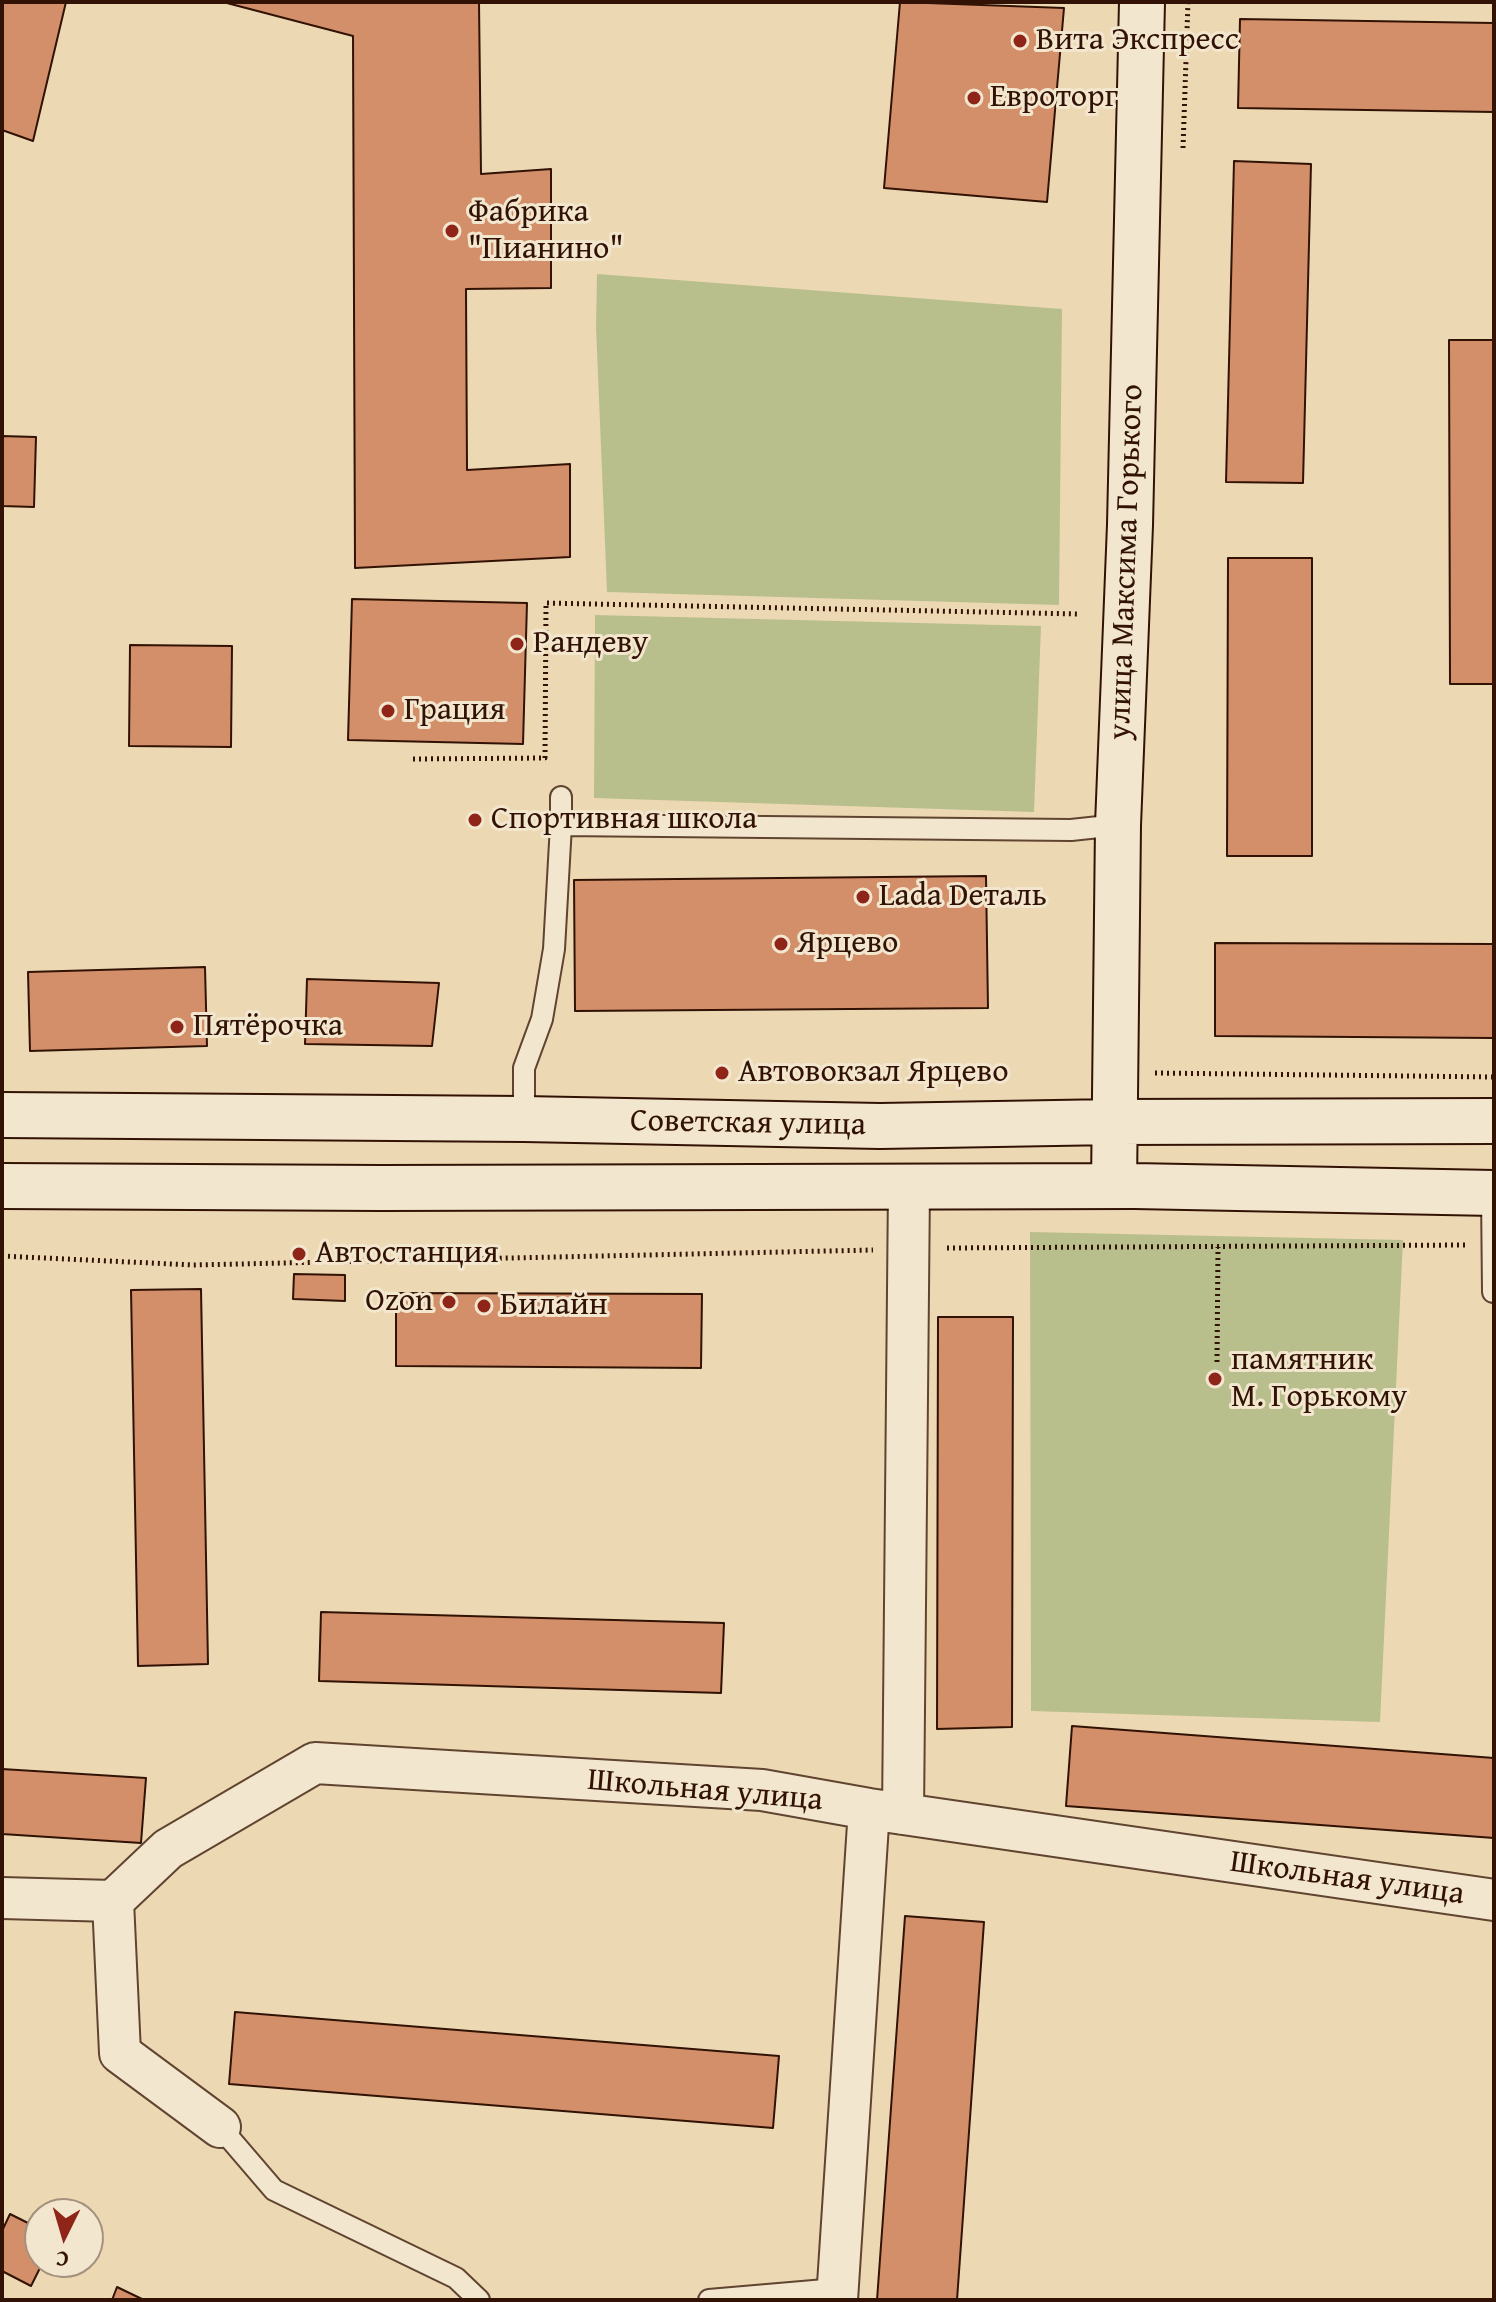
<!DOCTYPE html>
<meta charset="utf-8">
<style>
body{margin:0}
#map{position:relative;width:1496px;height:2302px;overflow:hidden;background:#ecd9b4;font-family:"Gentium Book Plus",serif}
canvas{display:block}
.frame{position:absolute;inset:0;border:4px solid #311204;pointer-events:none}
.north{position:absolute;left:24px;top:2198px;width:80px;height:80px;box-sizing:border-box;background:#f3e6ce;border:2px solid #a5917d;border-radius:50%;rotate:185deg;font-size:22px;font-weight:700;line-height:32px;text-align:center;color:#311204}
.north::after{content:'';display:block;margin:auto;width:28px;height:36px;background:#8f2418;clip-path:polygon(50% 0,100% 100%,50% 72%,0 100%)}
</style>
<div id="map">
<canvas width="1496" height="2302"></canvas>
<div class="frame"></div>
<div class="north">С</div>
</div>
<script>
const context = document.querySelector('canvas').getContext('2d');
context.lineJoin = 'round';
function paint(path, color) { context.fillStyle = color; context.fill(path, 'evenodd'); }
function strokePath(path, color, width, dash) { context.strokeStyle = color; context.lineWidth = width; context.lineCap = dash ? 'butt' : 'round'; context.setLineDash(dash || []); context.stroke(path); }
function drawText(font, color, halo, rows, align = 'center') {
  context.font = font + ' "Gentium Book Plus",serif'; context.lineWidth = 6; context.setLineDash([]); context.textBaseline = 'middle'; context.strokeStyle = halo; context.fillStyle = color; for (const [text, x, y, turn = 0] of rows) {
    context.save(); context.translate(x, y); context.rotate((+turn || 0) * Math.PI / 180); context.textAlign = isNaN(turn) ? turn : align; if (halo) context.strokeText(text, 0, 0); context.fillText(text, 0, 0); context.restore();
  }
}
paint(new Path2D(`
 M597 274 1062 309 1059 605 607 592 596 327Z
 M595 615 1041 626 1034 812 594 798Z
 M1030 1232 1403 1240 1380 1722 1031 1711Z`), '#b9bf8c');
const building = new Path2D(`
 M2 2H66L33 141 2 130Z
 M223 2H479L481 174 551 169V288L466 289 467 470 570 464V557L355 568 353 36Z
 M900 2 1064 8 1047 202 884 188Z
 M1240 19 1494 23V112L1238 108Z
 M1234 161 1311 164 1303 483 1226 482Z
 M1449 340H1494V684H1450Z
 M2 436 36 437 34 507 2 506Z
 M1228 558H1312V856H1227Z
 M352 599 527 603 523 744 348 740Z
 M130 645 232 646 231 747 129 746Z
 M986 876 988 1008 575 1011 574 880Z
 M1215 943 1494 944V1038L1215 1036Z
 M205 967 207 1046 30 1051 28 972Z
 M307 979 439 983 432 1046 305 1044Z
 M294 1274 345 1275V1301L293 1299Z
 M201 1289 208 1664 138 1666 131 1290Z
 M396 1293 702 1294 701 1368 396 1366Z
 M938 1317H1013L1012 1727 937 1729Z
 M321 1612 724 1623 721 1693 319 1681Z
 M1072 1726 1494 1758V1838L1066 1806Z
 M2 1769 146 1778 141 1843 2 1834Z
 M905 1916 984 1922 957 2300H877Z
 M235 2012 779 2056 773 2128 229 2084Z
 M10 2214 40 2229V2262H43L31 2286 2 2271V2231Z
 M117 2287 144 2300H112Z`);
paint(building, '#d28f69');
strokePath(building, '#311204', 2);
const lane = new Path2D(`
 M561 825V797
 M524 1119V1068L542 1019 554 949 561 825 1071 830 1118 825
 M1492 1193 1493 1292
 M220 2127 274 2190 456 2278 479 2300
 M709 2300 837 2289`);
const street = new Path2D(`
 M903 1814 909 1186
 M2 1898 113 1901 168 1849 315 1763 762 1790 869 1809 1494 1900
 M113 1901 120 2053 220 2127
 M837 2300 869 1809`);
const secondary = new Path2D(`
 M2 1115 524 1119 880 1126 1113 1122 1494 1121
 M2 1186 381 1188 1134 1186 1494 1193
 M1114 1186 1118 825 1130 525 1142 2`);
strokePath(lane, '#604430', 24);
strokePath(street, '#604430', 44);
strokePath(secondary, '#311204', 48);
strokePath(new Path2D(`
 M1183 148 1188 2
 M413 759 545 758 546 603 1079 614
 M1155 1073 1494 1077
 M947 1248 1465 1245
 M2 1256 193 1265 873 1250
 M1217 1362 1218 1247`), '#311204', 5, [2, 4]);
strokePath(lane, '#f3e6ce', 20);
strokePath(street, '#f3e6ce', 40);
strokePath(secondary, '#f3e6ce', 44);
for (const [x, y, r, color] of [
 [1020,41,8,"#8f2418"],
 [974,98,8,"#8f2418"],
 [452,231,8,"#8f2418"],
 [517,644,8,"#8f2418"],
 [388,711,8,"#8f2418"],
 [475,820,8,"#8f2418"],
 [863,897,8,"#8f2418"],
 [781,944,8,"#8f2418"],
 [177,1027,8,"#8f2418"],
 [722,1073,8,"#8f2418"],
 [299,1254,8,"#8f2418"],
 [449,1302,8,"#8f2418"],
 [484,1306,8,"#8f2418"],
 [1215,1379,8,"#8f2418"]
]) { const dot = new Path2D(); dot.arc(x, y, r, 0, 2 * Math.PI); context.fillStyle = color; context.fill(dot); strokePath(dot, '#f3e6ce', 3); }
drawText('32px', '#311204', '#f3e6ce', [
 ["Вита Экспресс",1036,41],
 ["Евроторг",990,98],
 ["Фабрика",468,213],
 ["\"Пианино\"",468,250],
 ["Рандеву",533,644],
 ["Грация",404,711],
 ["Спортивная школа",491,820],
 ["Lada Dеталь",879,897],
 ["Ярцево",797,944],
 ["Пятёрочка",193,1027],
 ["Автовокзал Ярцево",738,1073],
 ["Автостанция",315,1254],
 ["Ozon",433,1302,"right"],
 ["Билайн",500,1306],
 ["памятник",1231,1361],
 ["М. Горькому",1231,1398]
], 'left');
drawText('32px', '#311204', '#f3e6ce', [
 ["улица Максима Горького",1127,562,-88],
 ["Советская улица",748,1124,1],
 ["Школьная улица",705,1791,5],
 ["Школьная улица",1347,1879,8]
]);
</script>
